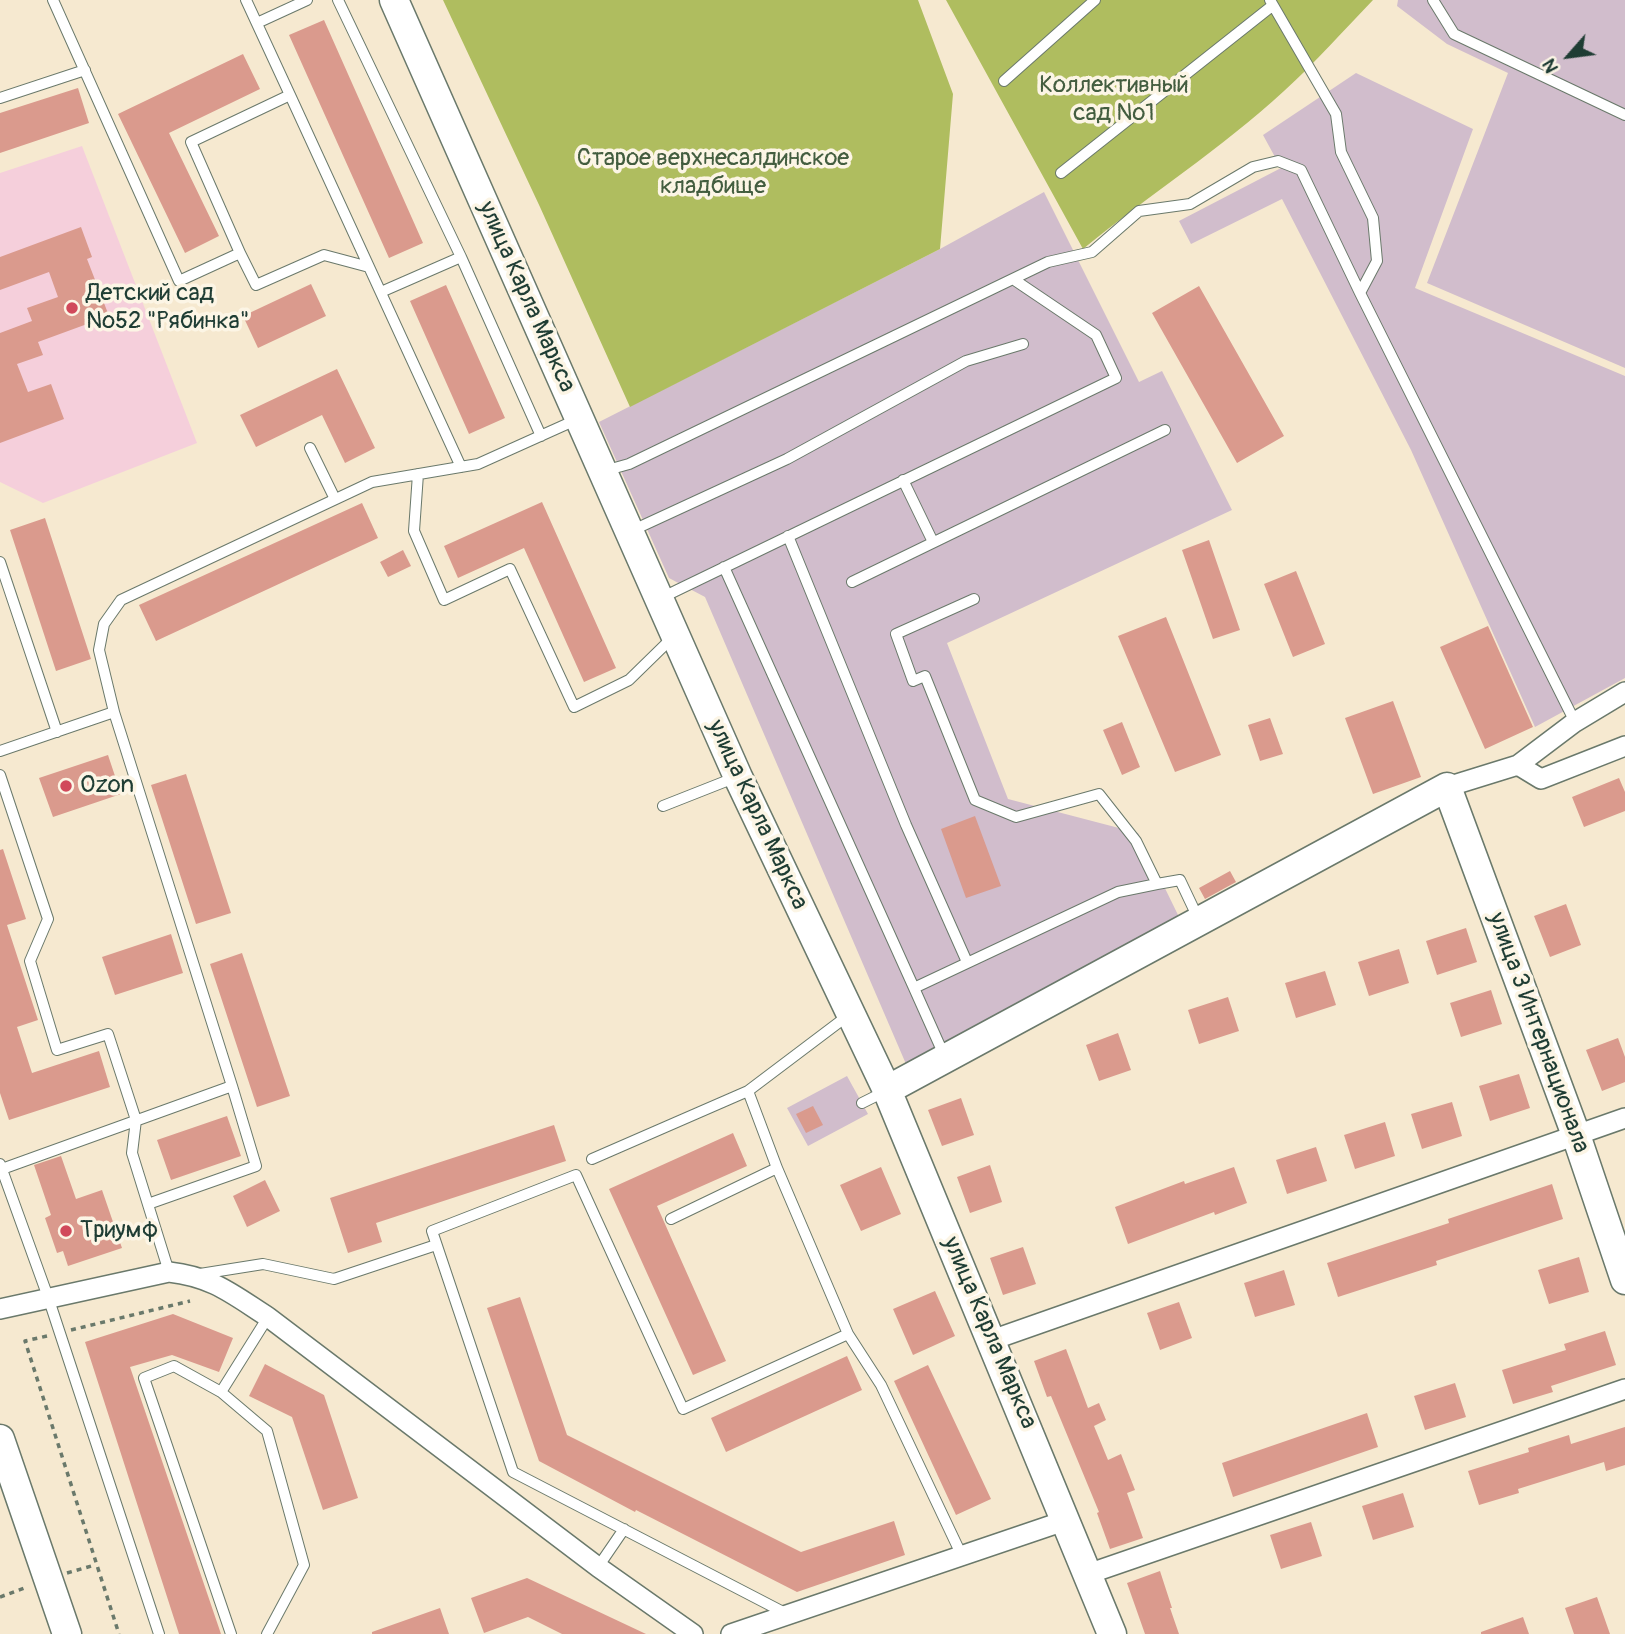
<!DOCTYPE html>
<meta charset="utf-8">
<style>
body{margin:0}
#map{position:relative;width:1625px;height:1634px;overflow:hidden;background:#f6e9d0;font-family:Pangolin,sans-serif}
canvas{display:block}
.north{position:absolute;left:1534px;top:21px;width:70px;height:70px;-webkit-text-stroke:5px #fcf5e5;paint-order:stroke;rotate:242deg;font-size:19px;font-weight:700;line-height:28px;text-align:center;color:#1f3d34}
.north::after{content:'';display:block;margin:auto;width:24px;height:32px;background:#1f3d34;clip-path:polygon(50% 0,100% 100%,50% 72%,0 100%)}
</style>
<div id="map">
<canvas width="1625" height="1634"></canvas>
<div class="north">N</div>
</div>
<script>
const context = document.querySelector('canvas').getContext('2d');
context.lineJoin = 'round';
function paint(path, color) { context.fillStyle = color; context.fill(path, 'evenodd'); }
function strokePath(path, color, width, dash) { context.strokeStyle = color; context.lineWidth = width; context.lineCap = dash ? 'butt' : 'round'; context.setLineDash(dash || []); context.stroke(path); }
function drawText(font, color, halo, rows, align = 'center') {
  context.font = font + ' Pangolin,sans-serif'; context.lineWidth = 7; context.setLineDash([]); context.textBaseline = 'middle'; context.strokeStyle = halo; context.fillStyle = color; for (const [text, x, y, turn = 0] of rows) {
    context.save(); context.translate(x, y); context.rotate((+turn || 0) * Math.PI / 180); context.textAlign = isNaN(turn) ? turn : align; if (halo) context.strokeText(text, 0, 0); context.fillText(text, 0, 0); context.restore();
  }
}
paint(new Path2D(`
 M82 146 197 443 43 503 0 482V173Z`), '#f5cfdb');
paint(new Path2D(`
 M1398 0H1625V368L1427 283 1508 73 1447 44 1397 6Z
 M1356 73 1473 129 1415 288 1625 376V678L1535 727 1411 450 1282 199 1191 244 1179 221 1281 168 1263 135Z
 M1044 192 1139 382 1162 371 1232 510 947 643 1008 799 1138 833 1179 917 906 1064 705 597 669 578 599 422 940 249Z
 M847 1076 868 1114 808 1146 787 1108Z`), '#d1bdcc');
paint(new Path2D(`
 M443 0H918L953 94 940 249 630 407 540 207Z
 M946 0H1373C1344 30 1315 63 1284 91 1221 149 1149 195 1083 249Z`), '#afbd5f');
paint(new Path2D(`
 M324 20 423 243 389 258 289 35Z
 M243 54 260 89 169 133 219 236 185 253 118 114Z
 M78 88 89 123 0 153V113Z
 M81 227 92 257 87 259 109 316 38 342 43 355 17 364 28 392 51 384 64 419 0 443V333L32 321 27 308 58 297 49 272 0 290V257Z
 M311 284 326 316 258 348 243 316Z
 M446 285 505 418 469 434 410 301Z
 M1199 286 1284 436 1237 463 1152 313Z
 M337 369 375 448 345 463 322 415 256 447 240 415Z
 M542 502 616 668 584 682 524 548 458 578 444 546Z
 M362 503 378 538 156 641 139 605Z
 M45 518 91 659 56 671 10 530Z
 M1209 540 1240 630 1213 639 1182 550Z
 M403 550 411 566 388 577 380 562Z
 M1296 571 1325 644 1293 657 1264 584Z
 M1166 617 1221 755 1175 772 1118 636Z
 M1488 626 1533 727 1485 749 1440 647Z
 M1393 701 1421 777 1373 794 1345 718Z
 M1270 718 1283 754 1260 761 1248 725Z
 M1122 722 1140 767 1122 775 1103 730Z
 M108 755 121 794 53 817 39 778Z
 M186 774 231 913 196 924 151 785Z
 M1619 778 1625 792V811L1584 827 1572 797Z
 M975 816 1001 886 966 898 941 829Z
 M3 849 26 919 7 925 38 1020 17 1027 32 1073 99 1051 110 1087 9 1120 0 1093V850Z
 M1230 871 1236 882 1205 899 1199 888Z
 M1566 904 1581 945 1550 957 1534 916Z
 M1466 928 1477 962 1437 975 1426 941Z
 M171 934 183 973 115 995 102 957Z
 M1399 949 1409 983 1369 996 1358 962Z
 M242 953 290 1096 257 1107 210 964Z
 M1325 971 1336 1005 1296 1018 1285 983Z
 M1491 990 1502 1024 1461 1037 1450 1003Z
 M1228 997 1239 1031 1199 1044 1188 1010Z
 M1118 1033 1131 1070 1099 1081 1086 1045Z
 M1618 1038 1625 1057V1082L1602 1091 1586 1050Z
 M1519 1074 1530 1108 1490 1121 1479 1086Z
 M961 1098 974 1135 942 1146 928 1110Z
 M1452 1102 1462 1136 1422 1149 1411 1114Z
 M813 1106 823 1125 806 1133 796 1114Z
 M227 1116 241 1156 171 1180 157 1140Z
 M1385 1122 1395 1156 1355 1169 1344 1135Z
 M554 1125 566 1161 376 1223 382 1242 348 1253 330 1198Z
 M733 1133 747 1166 657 1206 726 1361 693 1375 609 1189Z
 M1316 1147 1327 1181 1287 1194 1276 1160Z
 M61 1156 76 1199 102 1190 122 1248 68 1266 63 1251 57 1253 45 1218 51 1215 34 1165Z
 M990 1165 1002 1202 970 1213 957 1177Z
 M881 1167 901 1214 861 1231 840 1185Z
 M1234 1167 1247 1203 1215 1215 1214 1212 1128 1244 1115 1207 1184 1181 1185 1184Z
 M265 1180 280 1211 247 1227 233 1196Z
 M1552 1184 1563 1219 1436 1261 1437 1265 1338 1297 1327 1263 1449 1223 1448 1219Z
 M1023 1247 1036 1284 1003 1295 990 1258Z
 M1579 1257 1589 1292 1549 1304 1538 1270Z
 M1284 1270 1295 1305 1255 1317 1244 1283Z
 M935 1291 955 1336 913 1355 893 1309Z
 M520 1297 567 1435 801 1552 894 1521 905 1555 797 1592 636 1510 635 1512 539 1461 487 1308Z
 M1179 1302 1192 1338 1160 1350 1147 1313Z
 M173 1314 233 1338 219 1372 172 1355 130 1367 221 1634H179L85 1342Z
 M1605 1331 1616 1365 1551 1386 1553 1392 1513 1404 1502 1370 1566 1350 1564 1344Z
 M1066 1349 1088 1408 1099 1403 1106 1420 1094 1426 1108 1460 1121 1454 1135 1490 1127 1493 1143 1538 1110 1549 1097 1513 1099 1512 1051 1396 1047 1397 1034 1361Z
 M847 1356 862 1390 726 1452 711 1418Z
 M265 1364 324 1395 358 1498 323 1510 292 1417 249 1396Z
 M928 1365 991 1499 956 1515 894 1381Z
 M1455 1383 1466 1417 1425 1430 1414 1396Z
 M1367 1413 1378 1447 1233 1497 1222 1463Z
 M1625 1427V1465L1606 1471 1604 1462 1518 1489 1519 1493 1479 1505 1468 1471 1529 1452 1528 1448 1569 1435 1571 1444Z
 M1403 1493 1414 1527 1373 1540 1362 1506Z
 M1311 1522 1322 1556 1281 1569 1270 1535Z
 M1160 1571 1172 1608H1170L1179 1634H1145L1127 1583Z
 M527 1578 646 1634H562L528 1617 484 1633 471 1598Z
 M1597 1597 1610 1634H1574L1565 1608Z
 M440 1608 449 1634H372V1632Z
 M1523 1617 1529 1634H1481V1632Z`), '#da9a8d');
const lane = new Path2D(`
 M53 0 179 281 240 253 191 142 290 95 246 0
 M338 0 461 257 541 436
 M1270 0 1336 114 1341 152 1373 218 1377 261 1360 293
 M1433 0 1454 34 1625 115
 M257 23 307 0
 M1004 81 1095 0
 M290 95 461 467
 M0 98 85 70
 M1061 173 1272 6
 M240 253 256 285 324 255 369 267
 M381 292 461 257
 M310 448 335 499
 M604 471 629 464 1048 262 1092 252 1139 211 1190 204 1253 167 1278 161 1301 170 1360 293 1575 722
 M418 474 414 531 444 600 510 569 574 707 629 680 672 638
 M903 480 933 542
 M631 531 787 459 966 361 1023 344
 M788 536 906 825 967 962
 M0 562 57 732
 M724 567 914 988 1118 892 1157 884
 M852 582 1165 430
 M661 598 1116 378 1096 335 1013 279
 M974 599 896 634 913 681 925 676 975 800 1016 817 1099 794 1136 841 1157 884 1180 880 1198 918
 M0 751 114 712 99 650 104 624 121 600 372 482 478 464 578 419
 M0 775 48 919 30 961 57 1050 108 1034 136 1120 132 1153 169 1272
 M663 806 734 778
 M914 988 944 1055
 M748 1091 777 1168 848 1334
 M862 1103 884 1092
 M592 1159 748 1091 850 1014
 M0 1164 48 1297 159 1634
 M2 1169 232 1086 114 712
 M148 1204 256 1166 232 1086
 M671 1219 777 1168
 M200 1274 263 1264 334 1279 436 1245
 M221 1392 174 1366 144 1378 231 1634
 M598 1567 624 1529
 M787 1614 513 1472 432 1231 576 1175 683 1409 848 1334 881 1385 962 1556
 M267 1634 304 1565 267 1431 221 1392 268 1317`);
const street = new Path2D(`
 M1518 765 1541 779 1625 746
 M1447 787 1518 765 1575 722 1625 692
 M0 1309 169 1272C213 1277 232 1294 268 1317L598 1567 693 1634
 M992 1340 1625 1118
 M1088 1574 1625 1389
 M731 1634 1067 1520`);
const secondary = new Path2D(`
 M394 0 738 777 887 1090 1112 1634
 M887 1090 1447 787 1576 1135 1625 1280
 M0 1439 67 1634`);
strokePath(lane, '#6a796b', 12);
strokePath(street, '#6a796b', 22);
strokePath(secondary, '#6a796b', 31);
strokePath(new Path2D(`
 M71 1330 190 1301
 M47 1336 25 1341 119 1634
 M67 1573 95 1565
 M0 1597 27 1587`), '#6a796b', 3.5, [5, 5]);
strokePath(lane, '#fff', 10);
strokePath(street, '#fff', 19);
strokePath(secondary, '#fff', 28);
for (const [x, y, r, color] of [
 [72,308,7,"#d1495b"],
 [66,786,7,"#d1495b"],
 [66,1231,7,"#d1495b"]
]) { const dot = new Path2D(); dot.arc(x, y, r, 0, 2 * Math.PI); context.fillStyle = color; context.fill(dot); strokePath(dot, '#fcf5e5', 2.5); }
drawText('24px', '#435d3f', '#fcf5e5', [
 ["Коллективный",1114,86],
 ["сад №1",1114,114],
 ["Старое верхнесалдинское",713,159],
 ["кладбище",713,187]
]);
drawText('24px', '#1f3d34', '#fcf5e5', [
 ["Детский сад",86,294],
 ["№52 \"Рябинка\"",86,322],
 ["Ozon",80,786],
 ["Триумф",80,1231]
], 'left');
drawText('24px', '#1f3d34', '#fcf5e5', [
 ["улица Карла Маркса",526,297,66],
 ["улица Карла Маркса",757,815,65],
 ["улица 3 Интернационала",1538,1033,70],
 ["улица Карла Маркса",989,1333,67]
]);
</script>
